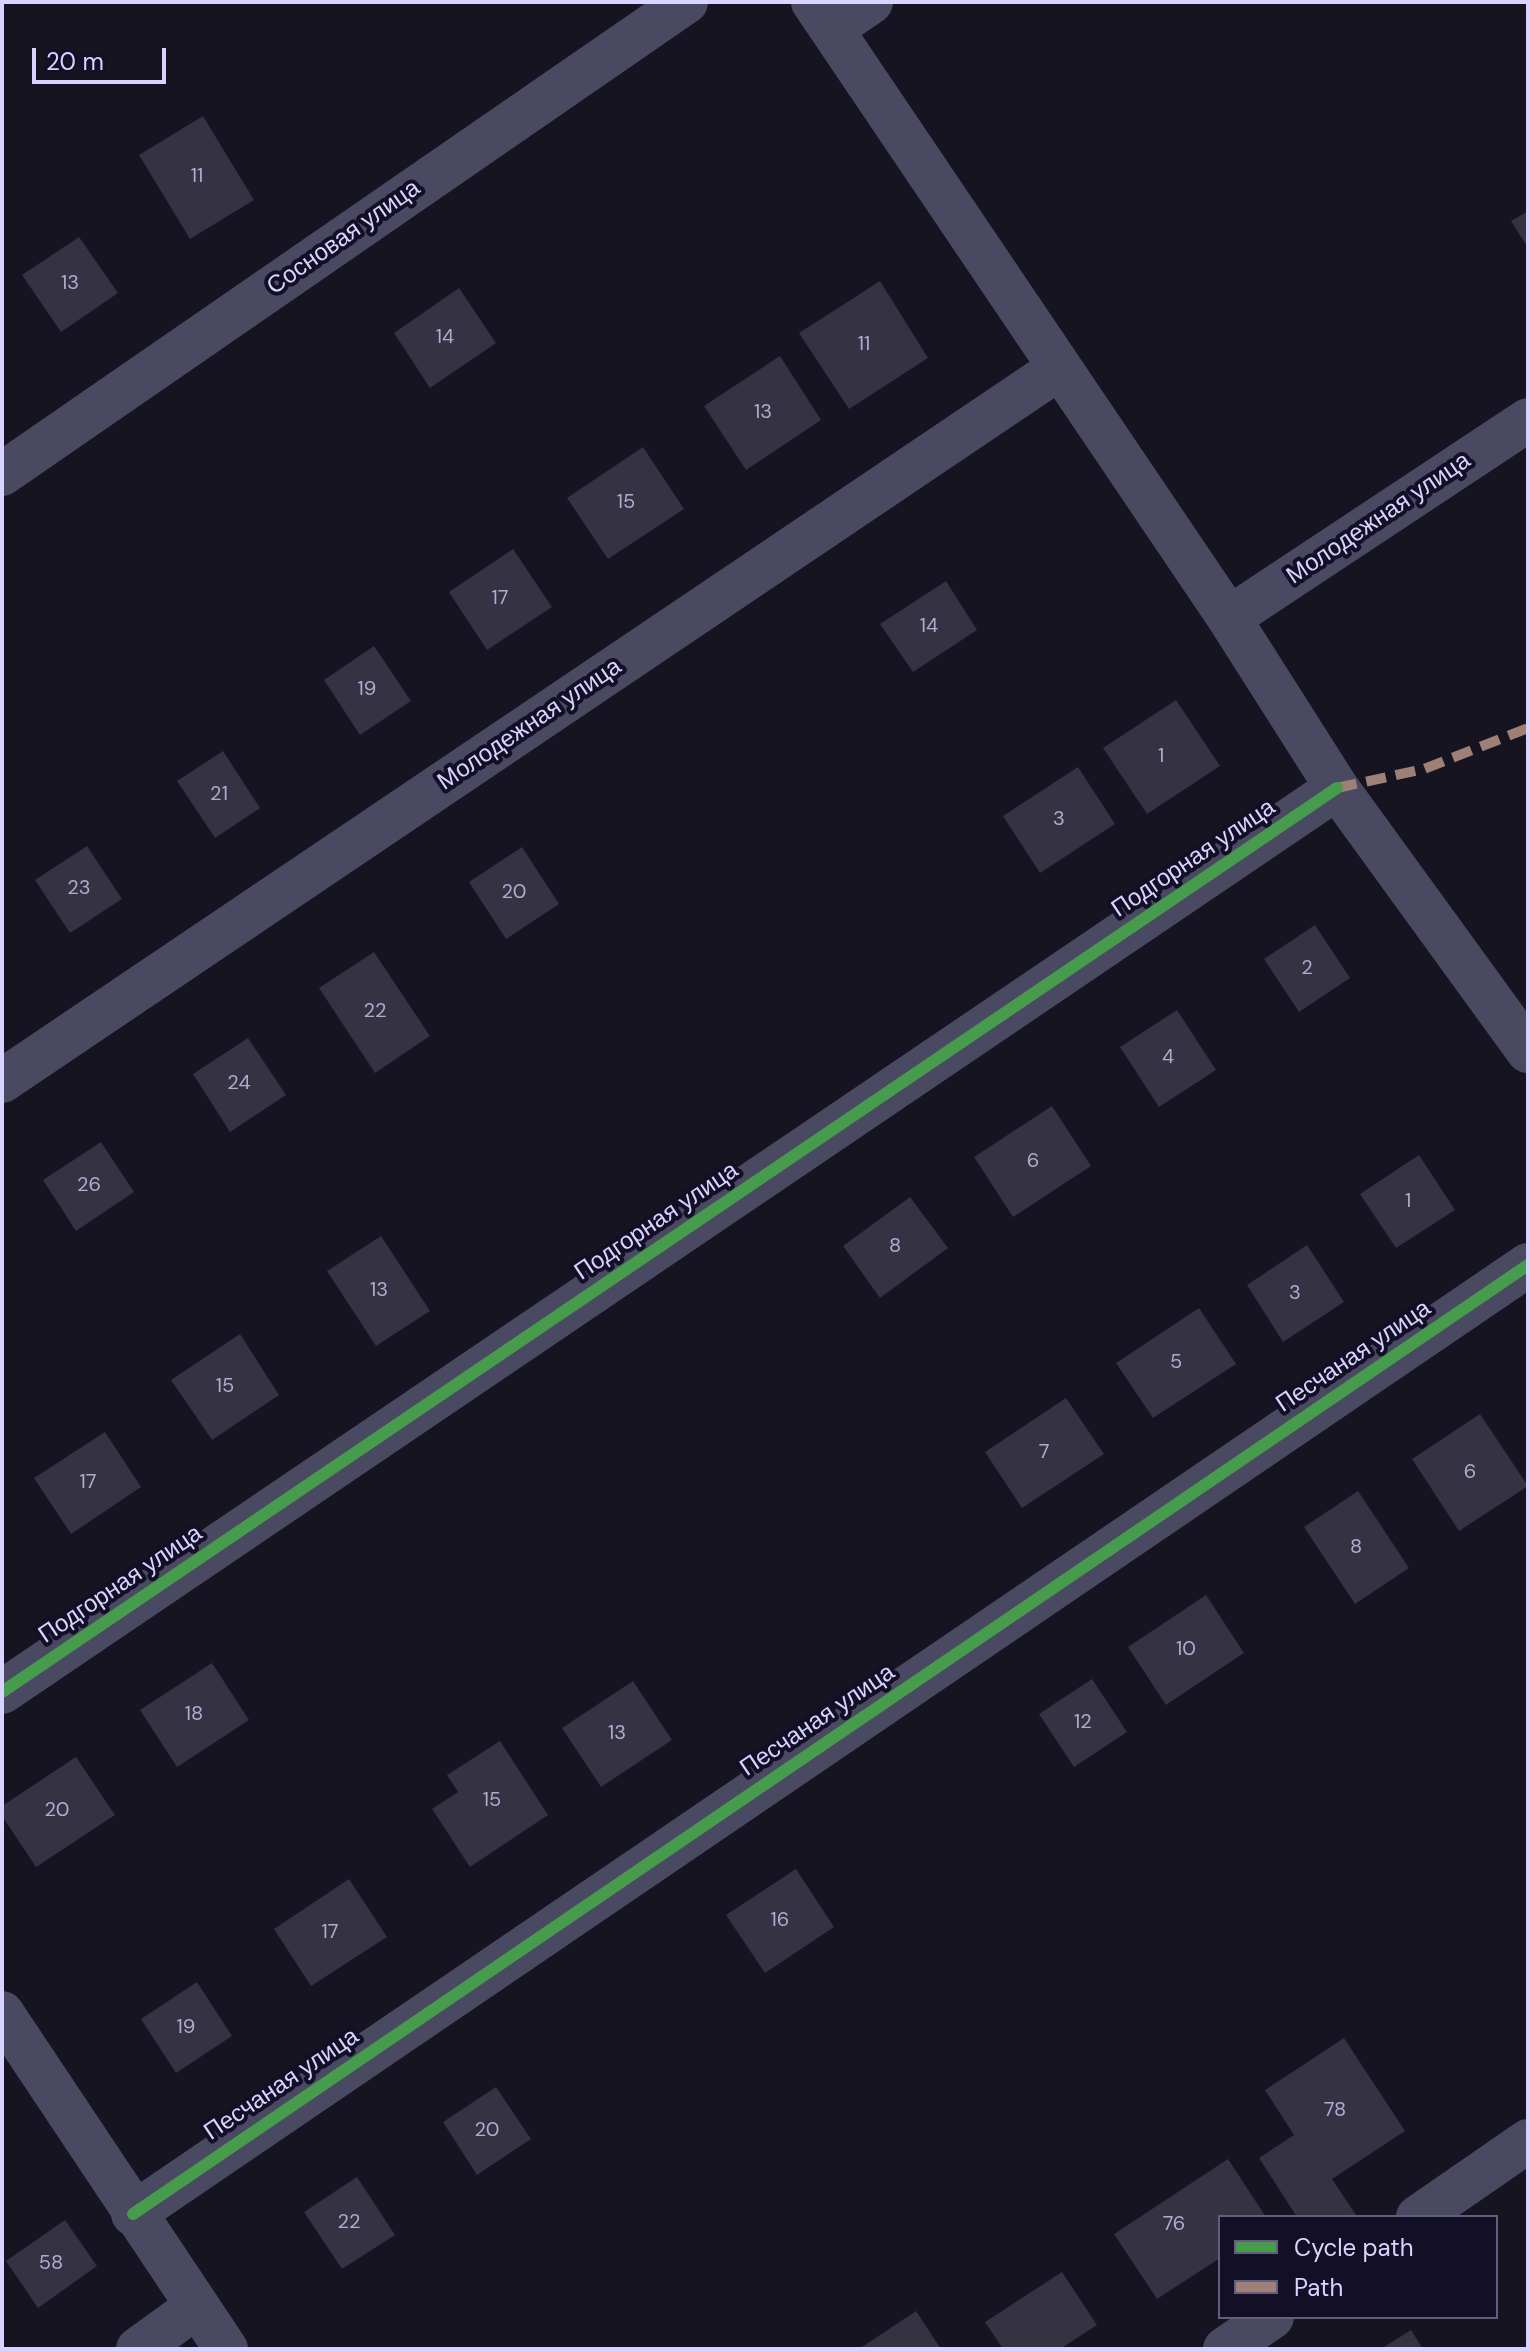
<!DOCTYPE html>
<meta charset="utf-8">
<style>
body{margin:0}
#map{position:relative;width:1530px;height:2351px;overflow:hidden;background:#161421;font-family:"DM Sans",sans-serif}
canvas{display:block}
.frame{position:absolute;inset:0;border:4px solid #d9d4ff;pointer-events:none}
.legend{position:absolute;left:1218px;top:2215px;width:280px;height:104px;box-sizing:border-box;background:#130f26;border:2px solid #625e7d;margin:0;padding:10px 14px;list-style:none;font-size:24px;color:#d9d4ff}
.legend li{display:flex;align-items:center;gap:16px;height:40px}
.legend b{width:40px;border:2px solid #625e7d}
.scale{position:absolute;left:32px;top:48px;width:134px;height:36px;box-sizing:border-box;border:4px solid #d9d4ff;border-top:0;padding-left:10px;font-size:24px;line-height:28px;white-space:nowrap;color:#d9d4ff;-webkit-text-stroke:6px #130f26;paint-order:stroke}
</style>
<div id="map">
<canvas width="1530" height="2351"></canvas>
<div class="frame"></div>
<ul class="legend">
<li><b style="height:10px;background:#469c4c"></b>Cycle path</li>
<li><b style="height:10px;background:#9e8076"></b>Path</li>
</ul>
<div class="scale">20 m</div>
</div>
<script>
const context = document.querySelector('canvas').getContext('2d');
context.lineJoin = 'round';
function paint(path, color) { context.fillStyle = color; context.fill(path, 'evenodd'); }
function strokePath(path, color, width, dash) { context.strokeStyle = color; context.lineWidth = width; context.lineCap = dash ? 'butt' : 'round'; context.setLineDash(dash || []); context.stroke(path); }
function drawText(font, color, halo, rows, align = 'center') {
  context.font = font + ' "DM Sans",sans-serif'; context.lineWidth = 8; context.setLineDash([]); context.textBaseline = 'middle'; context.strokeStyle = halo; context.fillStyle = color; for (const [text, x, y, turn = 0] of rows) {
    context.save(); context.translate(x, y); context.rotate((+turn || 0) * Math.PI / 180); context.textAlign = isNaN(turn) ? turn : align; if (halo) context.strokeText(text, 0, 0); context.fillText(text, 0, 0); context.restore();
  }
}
paint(new Path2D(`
 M203 116 254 200 190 239 139 155Z
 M1528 211V248L1511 221Z
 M79 237 118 293 61 332 22 275Z
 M880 281 928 358 849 409 799 333Z
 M459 288 496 343 430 388 394 333Z
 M780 356 821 420 746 470 704 406Z
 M643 447 684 509 608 559 567 498Z
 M513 549 552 607 487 650 449 592Z
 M946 581 977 630 913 672 880 624Z
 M374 646 411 701 360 735 324 680Z
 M1176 700 1220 766 1147 814 1103 748Z
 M223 751 260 808 215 838 177 781Z
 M1078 767 1115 824 1040 873 1003 816Z
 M87 846 122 899 70 933 35 880Z
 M522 847 559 904 506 939 469 882Z
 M1315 925 1350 978 1299 1012 1264 959Z
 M374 952 430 1036 375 1073 319 988Z
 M1177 1010 1216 1070 1159 1107 1120 1047Z
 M248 1038 286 1095 230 1132 193 1074Z
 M1052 1106 1091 1166 1013 1217 974 1157Z
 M101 1142 134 1192 76 1231 43 1180Z
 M1419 1155 1455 1210 1396 1248 1360 1194Z
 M910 1197 948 1248 880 1298 843 1246Z
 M381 1236 430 1311 376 1346 327 1271Z
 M1307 1245 1344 1302 1283 1342 1247 1285Z
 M1199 1308 1236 1364 1153 1418 1116 1363Z
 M240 1334 279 1395 212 1440 171 1380Z
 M1066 1398 1104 1454 1022 1508 985 1452Z
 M1480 1414 1528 1486 1459 1531 1412 1459Z
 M105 1432 141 1487 71 1534 34 1478Z
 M1358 1491 1409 1568 1355 1604 1304 1527Z
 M1206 1595 1244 1653 1166 1705 1128 1647Z
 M212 1663 249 1720 177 1767 140 1710Z
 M1092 1679 1127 1732 1074 1767 1039 1714Z
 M633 1681 672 1740 601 1787 562 1728Z
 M500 1741 548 1815 470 1867 432 1809 458 1792 447 1775Z
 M76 1757 115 1815 36 1867 2 1816V1806Z
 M796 1869 834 1927 765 1973 726 1915Z
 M349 1879 387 1937 311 1986 274 1929Z
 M197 1982 232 2036 176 2073 141 2019Z
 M1344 2038 1405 2131 1332 2179 1356 2215 1297 2217 1259 2158 1294 2135 1265 2090Z
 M496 2087 531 2139 477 2175 443 2122Z
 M1228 2159 1266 2217H1220V2258L1157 2299 1114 2234Z
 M357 2177 395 2235 342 2269 304 2212Z
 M65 2220 97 2266 38 2308 6 2261Z
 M1062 2272 1097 2325 1060 2349H1003L985 2322Z
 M916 2311 941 2349H859Z
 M1411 2330 1423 2349H1381Z`), '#343243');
strokePath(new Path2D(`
 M813 2 1229 618 1337 788 1528 1051
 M833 28 871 2
 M2 474 686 2
 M1229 618 1528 420
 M2 1081 1058 369
 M2 1692 1337 788
 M2 2013 226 2349
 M133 2214 1528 1265
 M1418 2217 1528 2141
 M138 2349 196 2307
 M1225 2349 1272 2317`), '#4a4962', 44);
strokePath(new Path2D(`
 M1337 788 1424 769 1528 728`), '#9e8076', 10, [20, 10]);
strokePath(new Path2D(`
 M2 1692 1337 788
 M133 2214 1528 1265`), '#469c4c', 12);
drawText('20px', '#b0acd0', null, [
 ["11",197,177],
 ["13",70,284],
 ["14",445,338],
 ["11",864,345],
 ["13",763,413],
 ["15",626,503],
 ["17",500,599],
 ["14",929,627],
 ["19",367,690],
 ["1",1161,757],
 ["21",219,795],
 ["3",1059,820],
 ["23",79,889],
 ["20",514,893],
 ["2",1307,969],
 ["22",375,1012],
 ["4",1168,1058],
 ["24",239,1084],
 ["6",1033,1162],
 ["26",89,1186],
 ["1",1408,1202],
 ["8",895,1247],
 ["13",379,1291],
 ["3",1295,1294],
 ["5",1176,1363],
 ["15",225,1387],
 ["7",1044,1453],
 ["6",1470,1473],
 ["17",88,1483],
 ["8",1356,1548],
 ["10",1186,1650],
 ["18",194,1715],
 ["12",1083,1723],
 ["13",617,1734],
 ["15",492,1801],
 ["20",57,1811],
 ["16",780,1921],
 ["17",330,1933],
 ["19",186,2028],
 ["78",1335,2111],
 ["20",487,2131],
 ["22",349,2223],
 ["76",1174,2225],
 ["58",51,2264]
]);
drawText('24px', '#d9d4ff', '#130f26', [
 ["Сосновая улица",344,238,-35],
 ["Молодежная улица",1379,519,-34],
 ["Молодежная улица",530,725,-34],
 ["Подгорная улица",1194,859,-34],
 ["Подгорная улица",657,1222,-34],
 ["Песчаная улица",1354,1357,-34],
 ["Подгорная улица",121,1585,-34],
 ["Песчаная улица",818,1721,-34],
 ["Песчаная улица",282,2085,-34]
]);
</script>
